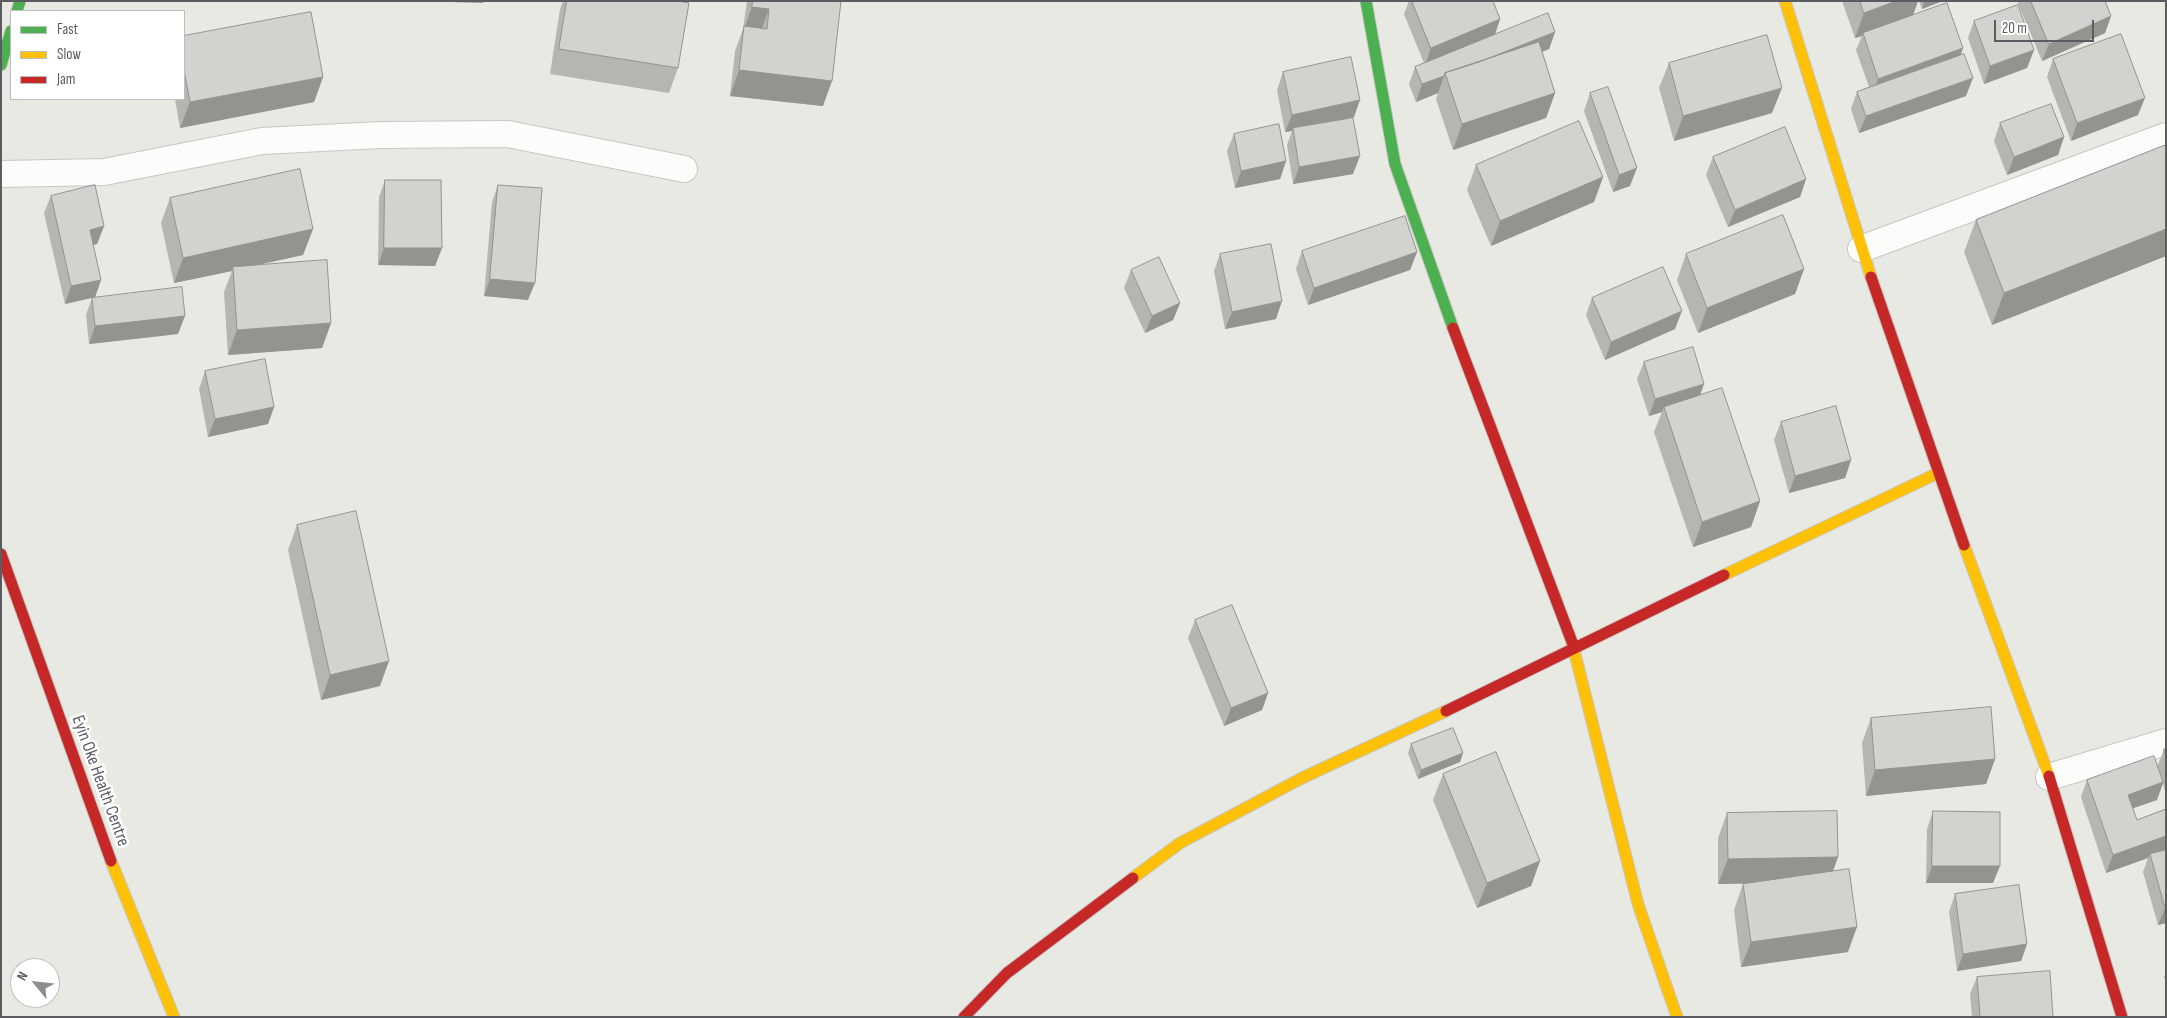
<!DOCTYPE html>
<style>
body{margin:0}
#map{position:relative;width:2167px;height:1018px;overflow:hidden;background:#e9e9e3;font-family:"Sofia Sans Condensed",sans-serif}
canvas{display:block}
.frame{position:absolute;inset:0;border:2px solid #5a5c61;pointer-events:none}
.legend{position:absolute;left:10px;top:10px;width:175px;height:90px;box-sizing:border-box;background:#fff;border:1px solid #bdbec0;margin:0;padding:6px 9px;list-style:none;font-size:15px;color:#5a5c61}
.legend li{display:flex;align-items:center;gap:10px;height:25px}
.legend b{width:25px;border:1px solid #bdbec0}
.north{position:absolute;left:10px;top:958px;width:50px;height:50px;box-sizing:border-box;background:#fff;border:1px solid #bdbec0;border-radius:50%;rotate:298deg;font-size:14px;font-weight:700;line-height:20px;text-align:center;color:#5a5c61}
.north::after{content:'';display:block;margin:auto;width:18px;height:22px;background:#8c8d8e;clip-path:polygon(50% 0,100% 100%,50% 72%,0 100%)}
.scale{position:absolute;left:1994px;top:20px;width:100px;height:22px;box-sizing:border-box;border:2px solid #5a5c61;border-top:0;padding-left:6px;font-size:15px;line-height:18px;white-space:nowrap;color:#5a5c61;-webkit-text-stroke:4px #fff;paint-order:stroke}
</style>
<div id="map">
<canvas width="2167" height="1018"></canvas>
<div class="frame"></div>
<ul class="legend">
<li><b style="height:6px;background:#4caf50"></b>Fast</li>
<li><b style="height:6px;background:#ffc107"></b>Slow</li>
<li><b style="height:6px;background:#c62828"></b>Jam</li>
</ul>
<div class="north">N</div>
<div class="scale">20 m</div>
</div>
<script>
const context = document.querySelector('canvas').getContext('2d');
context.lineJoin = 'round';
function strokePath(path, color, width, dash) { context.strokeStyle = color; context.lineWidth = width; context.lineCap = dash ? 'butt' : 'round'; context.setLineDash(dash || []); context.stroke(path); }
function paint(path, color) { context.fillStyle = color; context.fill(path, 'evenodd'); }
function drawText(font, color, halo, rows, align = 'center') {
  context.font = font + ' "Sofia Sans Condensed",sans-serif'; context.lineWidth = 5; context.setLineDash([]); context.textBaseline = 'middle'; context.strokeStyle = halo; context.fillStyle = color; for (const [text, x, y, turn = 0] of rows) {
    context.save(); context.translate(x, y); context.rotate((+turn || 0) * Math.PI / 180); context.textAlign = isNaN(turn) ? turn : align; if (halo) context.strokeText(text, 0, 0); context.fillText(text, 0, 0); context.restore();
  }
}
const street = new Path2D(`
 M1 174 104 172 262 141 381 135 508 134 684 169
 M1861 249 2166 136
 M2049 777 2166 742`);
const fast = new Path2D(`
 M1366 1 1395 164 1453 328
 M17 11 20 1
 M1 65 11 31`);
const slow = new Path2D(`
 M1785 1 1871 277
 M1964 545 2049 776
 M1724 575 1938 473
 M1572 642 1638 904 1677 1017
 M111 861 174 1017
 M1133 878 1180 843 1302 778 1446 711`);
const jam = new Path2D(`
 M1871 277 1964 545
 M1453 328 1572 642
 M1 554 111 861
 M1446 711 1724 575
 M2049 776 2122 1017
 M964 1017 1007 973 1133 878`);
strokePath(street, '#c6c6c4', 28);
strokePath(fast, '#c6c6c5', 13);
strokePath(slow, '#c6c6c5', 13);
strokePath(jam, '#c6c6c5', 13);
strokePath(street, '#fcfcfb', 26);
strokePath(fast, '#4caf50', 11);
strokePath(slow, '#ffc107', 11);
strokePath(jam, '#c62828', 11);
paint(new Path2D(`
 M563 1H678V68L669 93 550 74 560 9Z
 M747 1H841L823 106 730 96 735 51 743 29Z
 M1409 1H1493L1500 19 1495 35 1555 32 1549 49 1542 52 1555 93 1546 118 1453 150 1436 99 1438 93 1416 102 1409 84 1415 67 1424 63 1404 14Z
 M1842 1H1918L1913 15 1960 55 1966 96 1859 133 1851 109 1857 92 1869 87 1856 50 1862 36 1855 38Z
 M1919 1H1943L1922 9Z
 M2017 1H2105L2111 16 2105 33 2042 61Z
 M1974 21 2034 50 2027 68 1984 84 1968 38Z
 M184 36 323 77 314 102 180 128 175 99H184Z
 M2053 59 2138 115 2071 141 2047 77Z
 M1669 63 1772 113 1674 141 1659 88Z
 M1283 72 1354 117 1344 119 1353 174 1293 184 1287 145 1292 131 1285 132 1277 90Z
 M1590 93 1630 186 1613 192 1584 111Z
 M2000 123 2064 137 2058 155 2007 175 1994 141Z
 M1234 134 1286 161 1280 179 1235 188 1227 151Z
 M2166 145V256L1992 325 1964 252 1976 220Z
 M1713 157 1806 179 1800 197 1728 227 1706 175Z
 M1476 165 1603 177 1594 202 1491 246 1467 190Z
 M385 180 442 248 435 266 378 265 379 197Z
 M498 185 528 300 484 296 492 202Z
 M51 196 104 226 97 244 93 245 101 280 95 297 178 334 89 344 86 315 92 298 65 304 44 213Z
 M170 198 313 229 303 255 254 266 331 323 322 348 228 355 224 292 232 271 174 283 161 223Z
 M1302 251 1417 252 1410 270 1308 305 1296 269Z
 M1220 254 1276 319 1225 329 1214 271Z
 M1686 254 1804 269 1795 294 1698 333 1677 280Z
 M1131 270 1180 303 1173 320 1145 333 1124 288Z
 M1592 298 1675 329 1605 360 1586 315Z
 M1644 362 1700 395 1760 501 1751 527 1693 547 1654 432 1662 412 1649 416 1637 379Z
 M205 371 274 407 268 424 208 437 199 389Z
 M1781 422 1851 460 1845 478 1789 493 1774 440Z
 M297 525 380 686 321 700 288 550Z
 M1195 620 1268 693 1262 710 1224 726 1188 638Z
 M1871 718 1995 759 1986 784 1866 796 1862 743Z
 M1411 744 1463 753 1460 762 1418 779 1408 753Z
 M2164 749H2166V793L2163 784 2157 800 2133 808 2137 820 2166 809V923L2158 925 2143 872 2148 858 2106 873 2081 797 2087 780 2158 765Z
 M1443 774 1540 861 1531 886 1477 908 1433 800Z
 M1933 811 1993 883H1926L1927 829Z
 M1727 813 1838 857 1833 871 1848 952 1741 967 1734 910 1743 884 1750 883 1718 884V838Z
 M1955 894 2027 944 2021 961 1957 971 1949 912Z
 M2166 972V982L2164 977Z
 M1977 977 2053 1017H1972L1970 994Z`), '#b5b5b1');
paint(new Path2D(`
 M319 1H358L318 2Z
 M417 1H484L483 3Z
 M1896 1H1918L1912 18 1863 33 1862 36 1855 38 1864 13Z
 M1924 1H1943L1922 9Z
 M752 7 769 9 760 34 744 29Z
 M2111 16 2105 33 2042 61 2049 44Z
 M1500 19 1494 37 1425 65 1431 48Z
 M1555 32 1549 49 1450 88 1446 75Z
 M1963 48 1957 66 1872 96 1878 79Z
 M2034 50 2027 68 1984 84 1990 66Z
 M739 70 832 81 823 106 730 96Z
 M1444 76 1438 93 1416 102 1422 84Z
 M323 77 314 102 180 128 190 102Z
 M1973 78 1966 96 1859 133 1866 116Z
 M1782 88 1772 113 1674 141 1683 116Z
 M1555 93 1546 118 1453 150 1462 124Z
 M2145 98 2138 115 2071 141 2077 123Z
 M1360 100 1354 117 1293 130V128L1292 131 1285 132 1292 115Z
 M2064 137 2058 155 2007 175 2014 157Z
 M1360 156 1353 174 1293 184 1299 167Z
 M1286 161 1280 179 1235 188 1241 171Z
 M1637 168 1630 186 1613 192 1619 175Z
 M1603 177 1594 202 1491 246 1500 221Z
 M1806 179 1800 197 1728 227 1735 210Z
 M104 226 97 244 84 247 90 230Z
 M313 229 303 255 233 270V267L232 271 174 283 183 258Z
 M2166 229V256L1992 325 2004 293Z
 M384 248H442L435 266 378 265Z
 M1417 252 1410 270 1308 305 1314 288Z
 M1804 269 1795 294 1698 333 1707 308Z
 M490 279 535 283 528 300 484 296Z
 M101 280 95 297 65 304 71 286Z
 M1282 301 1276 319 1225 329 1232 312Z
 M1180 303 1173 320 1145 333 1152 316Z
 M1682 311 1675 329 1605 360 1611 342Z
 M185 316 178 334 89 344 95 326Z
 M331 323 322 348 228 355 237 330Z
 M1704 384 1698 401 1664 407 1662 412 1649 416 1655 399Z
 M274 407 268 424 208 437 215 419Z
 M1851 460 1845 478 1789 493 1795 476Z
 M1760 501 1751 527 1693 547 1702 522Z
 M389 661 380 686 321 700 330 675Z
 M1268 693 1262 710 1224 726 1231 708Z
 M1463 753 1460 762 1418 779 1421 770Z
 M1995 759 1986 784 1866 796 1875 770Z
 M2163 782 2157 800 2122 812 2128 795Z
 M2166 836V852L2150 854 2148 858 2106 873 2113 855Z
 M1838 857 1829 882 1718 884 1728 859Z
 M1540 861 1531 886 1477 908 1487 883Z
 M1932 866H2000L1993 883H1926Z
 M2165 908H2166V923L2158 925Z
 M1857 927 1848 952 1741 967 1751 942Z
 M2027 944 2021 961 1957 971 1963 954Z`), '#939390');
const building = new Path2D(`
 M567 1H678L689 3 678 68 559 49Z
 M753 1H841L832 81 739 70 744 26 767 29 769 9 752 7Z
 M1412 1H1493L1500 19 1431 48Z
 M1860 1H1896L1864 13Z
 M2031 1H2105L2111 16 2049 44Z
 M1947 3 1963 48 1878 79 1863 33Z
 M2018 5 2034 50 1990 66 1974 21Z
 M311 12 323 77 190 102 184 70V36Z
 M1548 13 1555 32 1479 62 1445 73 1444 76 1422 84 1415 67Z
 M2121 34 2145 98 2077 123 2053 59Z
 M1767 35 1782 88 1683 116 1669 63Z
 M1539 42 1555 93 1462 124 1445 73Z
 M1964 54 1973 78 1866 116 1857 92Z
 M1351 57 1360 100 1292 115 1283 72Z
 M1608 87 1637 168 1619 175 1590 93Z
 M2051 104 2064 137 2014 157 2000 123Z
 M1353 118 1360 156 1299 167 1293 128Z
 M1579 121 1603 177 1500 221 1476 165Z
 M1279 124 1286 161 1241 171 1234 134Z
 M1785 127 1806 179 1735 210 1713 157Z
 M2166 145V229L2004 293 1976 220Z
 M300 169 313 229 183 258 170 198Z
 M385 180H441L442 248H384Z
 M95 185 104 226 90 230 101 280 71 286 51 196Z
 M498 185 542 188 535 283 490 279Z
 M1783 215 1804 269 1707 308 1686 254Z
 M1405 216 1417 252 1314 288 1302 251Z
 M1271 244 1282 301 1232 312 1220 254Z
 M1159 257 1180 303 1152 316 1131 270Z
 M327 260 331 323 237 330 233 267Z
 M1663 267 1682 311 1611 342 1592 298Z
 M182 287 185 316 95 326 92 298Z
 M1693 347 1704 384 1655 399 1644 362Z
 M265 359 274 407 215 419 205 371Z
 M1722 388 1760 501 1702 522 1664 407Z
 M1836 406 1851 460 1795 476 1781 422Z
 M356 511 389 661 330 675 297 525Z
 M1232 605 1268 693 1231 708 1195 620Z
 M1991 707 1995 759 1875 770 1871 718Z
 M1453 728 1463 753 1421 770 1411 744Z
 M2164 749H2166V756Z
 M1496 752 1540 861 1487 883 1443 774Z
 M2154 756 2163 782 2128 795 2137 820 2166 809V836L2113 855 2087 780Z
 M1837 811 1838 857 1728 859 1727 813Z
 M1933 811 2000 812V866H1932Z
 M2166 850V908H2165L2150 854Z
 M1849 869 1857 927 1751 942 1743 884Z
 M2019 885 2027 944 1963 954 1955 894Z
 M2050 971 2053 1017H1980L1977 977Z`);
paint(building, '#d2d2ce');
strokePath(building, '#939390', 1);
drawText('18px', '#5a5c61', '#fff', [
 ["Eyin Oke Health Centre",100,781,70]
]);
</script>
